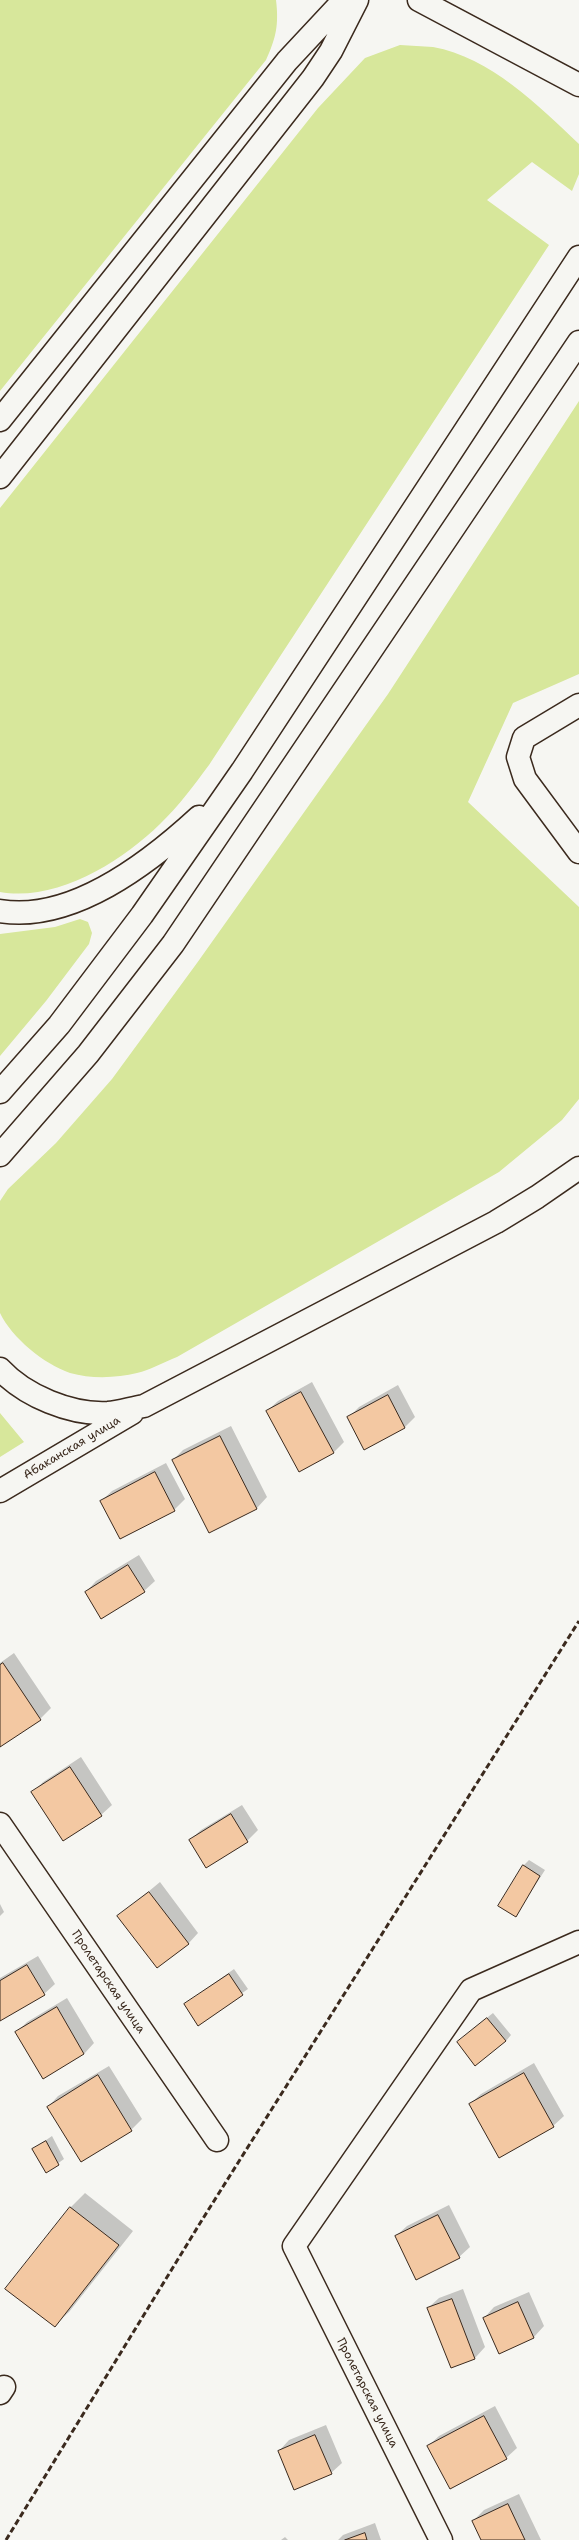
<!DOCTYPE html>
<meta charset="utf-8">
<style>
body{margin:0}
canvas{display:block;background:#f6f6f2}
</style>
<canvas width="579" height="2540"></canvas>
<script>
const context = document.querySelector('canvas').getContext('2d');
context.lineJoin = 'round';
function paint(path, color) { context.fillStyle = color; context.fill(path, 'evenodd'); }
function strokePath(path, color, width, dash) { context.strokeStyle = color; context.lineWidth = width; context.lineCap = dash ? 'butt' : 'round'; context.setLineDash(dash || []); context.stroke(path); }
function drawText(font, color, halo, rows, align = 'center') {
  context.font = font + ' "Shantell Sans",sans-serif'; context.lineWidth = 3; context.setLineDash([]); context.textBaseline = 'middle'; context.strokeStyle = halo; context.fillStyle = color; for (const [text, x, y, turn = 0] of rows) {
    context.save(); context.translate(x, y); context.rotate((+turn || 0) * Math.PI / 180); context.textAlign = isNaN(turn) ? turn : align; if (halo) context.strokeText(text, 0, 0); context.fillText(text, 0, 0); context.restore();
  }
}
paint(new Path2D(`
 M0 0H276C279 25 276 38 266 60L0 391Z
 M400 45C411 46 422 46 433 47 490 57 539 106 579 144V174L572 191 532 162 487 200 549 245 209 765C194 785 179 806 160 824 121 862 57 902 0 892V508L318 108 365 58Z
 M579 401V674L513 703 468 802 579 907V1099L562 1120 499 1172 177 1357C164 1362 150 1370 137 1373 117 1378 91 1379 70 1373 44 1364 12 1338 0 1313V1201L8 1189 56 1143 112 1079 197 963 388 694Z
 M80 919 88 922 92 933 89 944 46 1001 0 1056V934L55 927Z
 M0 1413 24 1442 0 1457Z`), '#d7e79b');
paint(new Path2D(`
 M312 1382 344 1442 333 1453 267 1411 278 1401Z
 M398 1385 415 1417 405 1427 364 1449 348 1418 359 1407Z
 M231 1426 267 1497 257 1508 209 1532 173 1460 183 1450Z
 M166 1463 185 1499 174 1510 120 1538 101 1501 112 1491Z
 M139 1555 155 1581 144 1591 86 1592 96 1581Z
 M14 1653 51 1708 40 1719 0 1746V1663Z
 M81 1757 112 1805 101 1815 33 1793 43 1782Z
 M242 1805 258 1830 247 1841 190 1840 201 1830Z
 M529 1860 545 1870 516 1915 523 1866Z
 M160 1882 198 1933 188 1944 119 1916Z
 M0 1904 4 1912 0 1916Z
 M38 1956 55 1984 44 1994 0 2019V1978Z
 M234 1969 248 1989 198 2024 185 2004Z
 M67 1998 94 2043 84 2054 17 2032 27 2022Z
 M493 2013 511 2035 506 2041 463 2037Z
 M534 2063 564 2116 553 2126 470 2104 481 2094Z
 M109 2066 142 2119 131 2130 48 2107 58 2096Z
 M52 2136 64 2159 46 2172 33 2149Z
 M85 2193 133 2231 69 2312 54 2326 7 2289 71 2207Z
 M449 2205 470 2247 459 2257 396 2236 407 2226Z
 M463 2289 485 2347 475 2358 451 2367 428 2308 439 2298Z
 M529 2292 544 2326 534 2337 499 2352 484 2318 494 2307Z
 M495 2406 517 2448 506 2458 428 2446 439 2436Z
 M326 2425 342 2463 331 2473 279 2451 289 2440Z
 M519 2494 541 2540H482L473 2521 484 2510Z
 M375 2523 381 2540H338L343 2535Z
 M285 2537 288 2540H281Z`), '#0003');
const building = new Path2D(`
 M301 1392 334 1453 299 1472 266 1411Z
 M388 1395 405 1428 364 1450 347 1417Z
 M220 1436 257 1509 209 1533 172 1460Z
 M155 1472 175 1511 120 1539 100 1501Z
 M128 1565 145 1592 101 1619 85 1592Z
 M3 1663 41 1720 0 1747V1665Z
 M70 1767 102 1816 63 1841 31 1792Z
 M231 1814 248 1842 206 1868 189 1840Z
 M523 1865 540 1876 516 1917 498 1906Z
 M149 1892 189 1944 157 1968 117 1916Z
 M27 1965 45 1995 0 2021V1981Z
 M229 1974 243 1995 198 2026 184 2004Z
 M57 2007 84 2054 43 2079 15 2032Z
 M487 2018 506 2041 475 2066 457 2042Z
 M524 2073 554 2127 499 2158 469 2104Z
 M98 2075 132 2131 81 2162 47 2107Z
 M46 2141 59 2165 46 2173 32 2149Z
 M70 2207 119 2245 55 2327 5 2289Z
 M438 2215 460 2258 416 2280 395 2236Z
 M452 2299 475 2359 451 2368 427 2308Z
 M518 2302 534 2338 499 2354 483 2318Z
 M484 2416 507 2459 450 2489 427 2446Z
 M315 2435 332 2474 294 2490 278 2451Z
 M508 2504 525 2540H481L472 2521Z
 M365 2533 367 2540H345Z`);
paint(building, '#f3c8a2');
strokePath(building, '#3b2a1e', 1);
const minor = new Path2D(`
 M579 705 524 738 518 757 525 779 579 852
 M0 1824 217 2140
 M0 2393 4 2387
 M441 2540 294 2246 471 1990 579 1942`);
const major = new Path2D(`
 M419 0 579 85
 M0 420 287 61 344 0
 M0 477 313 78 331 51 357 0
 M0 911C72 923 149 863 199 817
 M0 1092 59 1025 142 915 242 771 579 257
 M0 1155 88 1054 173 944 579 342
 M0 1369C25 1396 71 1415 108 1413 119 1412 132 1408 144 1406L496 1222 537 1197 579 1168
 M0 1491 132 1413`);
strokePath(minor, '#3b2a1e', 25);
strokePath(major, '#3b2a1e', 25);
strokePath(minor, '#f6f6f2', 22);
strokePath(major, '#f6f6f2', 22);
strokePath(new Path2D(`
 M6 2540 202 2220 579 1621`), '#3b2a1e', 3, [6, 3]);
drawText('12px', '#3b2a1e', '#f6f6f2', [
 ["Абаканская улица",72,1448,-31],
 ["Пролетарская улица",108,1982,56],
 ["Пролетарская улица",367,2393,63]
]);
</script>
